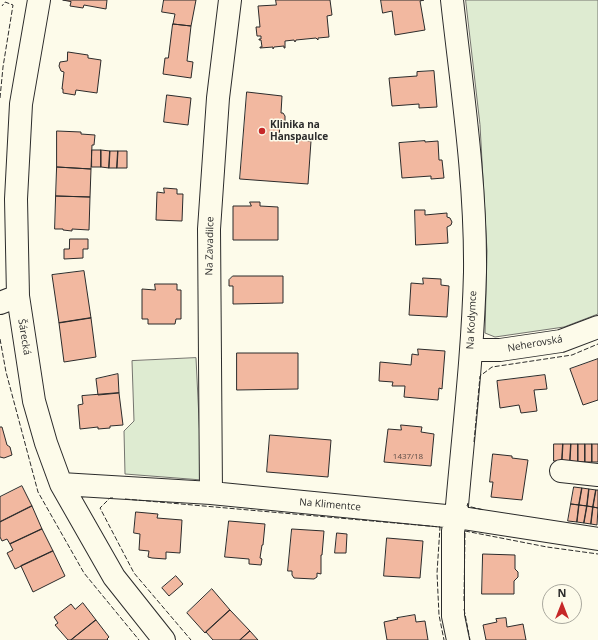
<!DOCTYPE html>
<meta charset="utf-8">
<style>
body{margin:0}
#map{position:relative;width:598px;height:640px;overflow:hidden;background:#fdfbea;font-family:"Open Sans",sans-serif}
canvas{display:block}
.north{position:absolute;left:542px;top:584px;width:40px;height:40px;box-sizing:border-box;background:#fdfbea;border:1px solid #a9a89e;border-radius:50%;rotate:0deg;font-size:11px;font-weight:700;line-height:16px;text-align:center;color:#2b2b2b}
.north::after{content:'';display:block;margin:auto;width:14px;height:18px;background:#c62828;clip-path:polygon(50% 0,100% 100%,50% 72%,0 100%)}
</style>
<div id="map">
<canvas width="598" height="640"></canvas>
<div class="north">N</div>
</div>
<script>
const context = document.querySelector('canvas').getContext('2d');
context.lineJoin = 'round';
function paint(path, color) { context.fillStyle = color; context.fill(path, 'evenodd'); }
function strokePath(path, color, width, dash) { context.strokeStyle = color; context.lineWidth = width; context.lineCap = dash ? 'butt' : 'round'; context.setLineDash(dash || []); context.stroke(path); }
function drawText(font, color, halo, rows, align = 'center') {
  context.font = font + ' "Open Sans",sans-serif'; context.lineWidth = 3; context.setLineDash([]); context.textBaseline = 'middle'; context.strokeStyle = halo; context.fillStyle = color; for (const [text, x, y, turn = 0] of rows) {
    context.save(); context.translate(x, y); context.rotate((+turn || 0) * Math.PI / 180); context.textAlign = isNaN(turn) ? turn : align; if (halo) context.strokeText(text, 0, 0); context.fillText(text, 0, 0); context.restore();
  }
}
const green = new Path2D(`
 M466 0H598V314L564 327 495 337 485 333 487 251 480 125Z
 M196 358 202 480 125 474 124 431 134 421 132 361Z`);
paint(green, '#deebd1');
strokePath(green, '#74746e', 1);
const building = new Path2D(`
 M63 0H107L106 9 84 5 83 8 70 6 71 2Z
 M164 0H196L191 26 173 24 175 14 162 12Z
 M276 0H330L332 15 327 16 329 37 318 38V40L316 38 296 40 295 42 294 40 285 41V48H284V46L274 47 273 49V47L260 48V47H262L261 40H259V39H261V36H257L256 27H260L258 6 276 5Z
 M381 0H424L420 1 425 30 395 35 392 11 383 13Z
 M173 24 191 26 187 61 193 62 191 78 163 74 165 58H168Z
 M68 52 88 55V58L101 60 97 93 76 90 75 95 63 93V89H62L64 72 61 71 59 66 60 62 67 61Z
 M434 71 437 107 419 108V104L392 106 389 78 417 76V72Z
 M247 92 282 96 281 113H283L285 116V122L282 125 280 124 279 138 311 141 308 184 240 179Z
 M167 95 191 98 188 125 164 122Z
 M57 131 81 132V134L95 135 94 145H92L91 169 57 167Z
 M425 141V142L438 141 439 160H442L444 178 431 179V176L402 178 399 143Z
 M92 150H101V167H92Z
 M101 150 110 151 109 168 101 167Z
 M110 151H118L117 168H109Z
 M118 151H127V168H117Z
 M57 167 91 169 90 197 56 196Z
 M164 188 177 189V194H183L182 221 156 220 157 192 164 193Z
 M56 196 90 197 89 230 72 229V231L63 230V229H55Z
 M250 202H260V206L278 207V240H233V206H251Z
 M415 210H425V215L447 213V217L450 218 452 222 451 225 447 227 448 243 416 245Z
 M70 239H88V249H83V258L64 259V249H69Z
 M84 271 91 318 59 323 52 275Z
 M233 276H283V303L233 304V286H229V280Z
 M423 278 441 279V285L449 286 447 317 409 315 411 283 423 284Z
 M155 284H177V290H181V319H176L175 324H148V319H142V289L155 290Z
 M91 318 96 357 64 362 59 323Z
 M418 349 445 351 442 389 439 388 438 400 404 397 405 386H392L393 382 379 381 380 362 411 365 412 354 418 355Z
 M237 353H298V389L237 390Z
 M598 359V400L583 405 570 369Z
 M118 374 119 393 98 395 96 379Z
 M545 375 547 389 534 390 537 411 521 413 519 405 500 408 497 381Z
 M119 393 123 425 110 426V428L98 429V427L80 429 78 405 83 404 82 396Z
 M401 425 422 427 421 432 434 434 431 466 384 462 388 429 401 430Z
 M0 427H2L7 445 10 447 12 455 4 458 0 457Z
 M270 435 331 440 328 477 267 472Z
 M554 444H563L562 461H554Z
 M563 444H571L570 461H562Z
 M571 444H578V462L570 461Z
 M578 444H585V462H578Z
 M585 444H592V462H585Z
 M592 444H598V462H592Z
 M493 454 512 456V458L528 460 522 500 491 497 493 482H490Z
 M22 486 32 506 0 522V497Z
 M574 487 582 488 579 505 571 504Z
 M582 488 589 489 587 506 579 505Z
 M589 489 596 490 593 507 587 506Z
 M596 490H598V508L593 507Z
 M571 504 579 505 577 522 568 521Z
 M579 505 587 506 584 523 577 522Z
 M32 506 42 529 10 544 7 539 2 541 0 537V522Z
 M587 506 593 507 591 524 584 523Z
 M593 507 598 508 597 525 591 524Z
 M136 512 158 514 157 518 182 520 180 553 166 552V559L152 558 148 557 149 551 139 550 140 534 134 533Z
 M229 521 265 524 263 545H262L260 558 262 559 261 565 249 564V559L225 557Z
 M42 529 53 551 15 569 7 553 13 550 10 544Z
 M292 529 324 531 322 555H321V574L317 573V577L314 579 294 578 292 575V571H288Z
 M337 533 347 534 346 553H335Z
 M387 538 423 541 420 578 384 576Z
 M53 551 65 576 33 592 21 566Z
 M483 554 515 555V569L518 572V577L514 581V594H482Z
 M176 576 183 584 169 596 162 588Z
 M212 589 230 610 205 633 187 613Z
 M83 603 96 620 71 640H68L55 625 58 623 54 617 71 604 75 609Z
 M230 610 250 631 240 640H213L206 632Z
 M415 615 416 622 425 621 428 640H387L384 622 398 619 397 618Z
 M506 618 507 627 523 624 526 640H486L483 625 497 622 496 619Z
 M96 620 109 637 107 639 108 640H71Z
 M250 631 258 640H240Z`);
paint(building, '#f2b8a0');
strokePath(building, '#2b2b2b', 1);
const minor = new Path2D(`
 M39 0 21 104 16 199 18 296 34 401 46 443 61 484 114 577 164 640
 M452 0C462 90 476 181 475 272 473 354 463 435 456 517L453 531V616L458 640
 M0 303 18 296
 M471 350H500L561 341 598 327
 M561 471 598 475
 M61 484 211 493 456 517 598 539
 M211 493 209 229 218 98 230 0`);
strokePath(minor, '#2b2b2b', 24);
strokePath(minor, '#fdfbea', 22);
strokePath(new Path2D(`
 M0 98 3 67 13 5 5 2 2 6
 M0 339 6 372 38 492 84 573 139 640
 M474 442 480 376 492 367 572 355 598 344
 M113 498H110L100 508 134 573 191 640
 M125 499 440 527 437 573 439 615 444 640
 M468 503 467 506 484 510
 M464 601 465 531 547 547 598 554
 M464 609 470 640`), '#2b2b2b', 1, [5, 2]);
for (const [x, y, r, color] of [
 [262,131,4,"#c62828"]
]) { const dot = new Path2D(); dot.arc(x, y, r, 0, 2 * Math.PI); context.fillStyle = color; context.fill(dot); strokePath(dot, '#fdfbea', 1.5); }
drawText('8px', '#5d4e48', null, [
 ["1437/18",408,457]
]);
drawText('bold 10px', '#2b2b2b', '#fdfbea', [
 ["Klinika na",270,125],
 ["Hanspaulce",270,137]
], 'left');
drawText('10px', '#2b2b2b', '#fdfbea', [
 ["Na Zavadilce",210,246,-89],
 ["Na Kodymce",472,320,-87],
 ["Šárecká",24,337,81],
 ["Neherovská",535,344,-10],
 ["Na Klimentce",330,505,5]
]);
</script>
